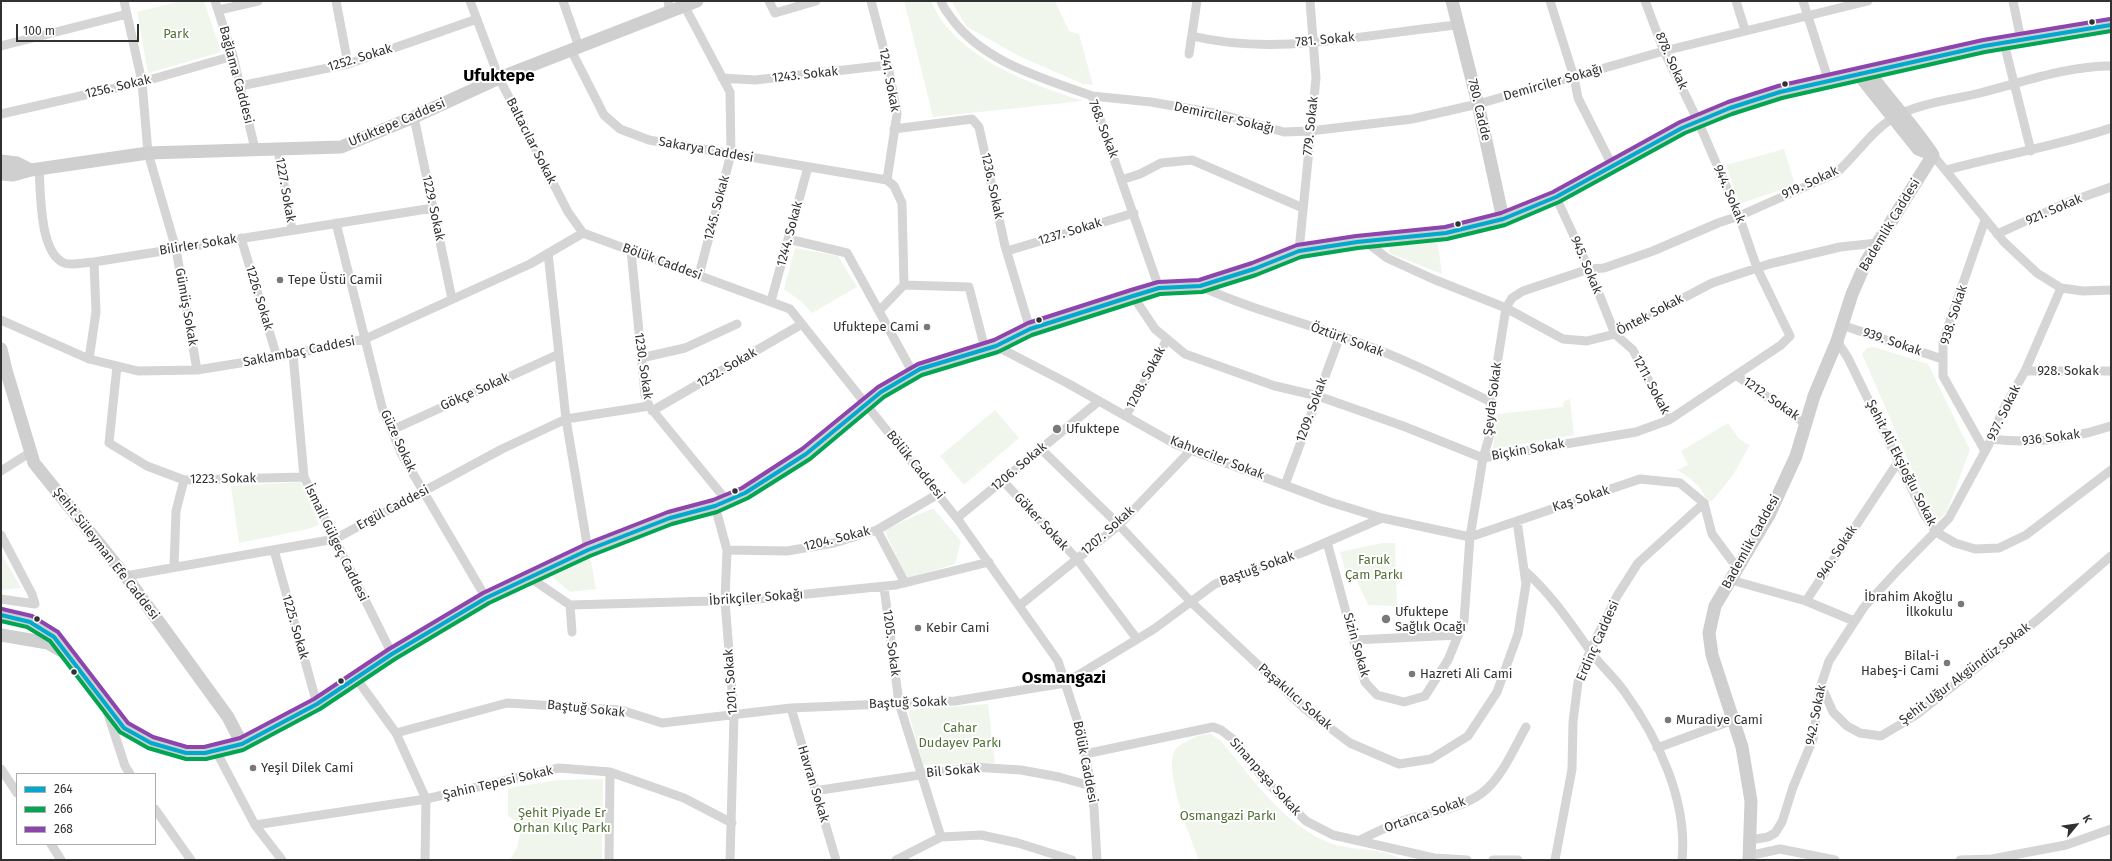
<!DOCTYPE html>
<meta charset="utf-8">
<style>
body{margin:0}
#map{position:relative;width:2112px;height:861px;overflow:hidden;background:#fff;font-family:"Fira Sans",sans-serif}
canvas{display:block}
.frame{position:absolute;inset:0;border:2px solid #313131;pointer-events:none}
.legend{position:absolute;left:16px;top:773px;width:140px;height:72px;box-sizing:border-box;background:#fff;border:1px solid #adadad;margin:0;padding:5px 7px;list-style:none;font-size:12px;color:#313131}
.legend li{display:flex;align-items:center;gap:8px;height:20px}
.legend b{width:20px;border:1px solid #adadad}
.north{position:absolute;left:2056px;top:805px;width:40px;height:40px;-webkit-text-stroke:3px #fff;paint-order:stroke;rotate:61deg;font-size:11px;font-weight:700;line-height:16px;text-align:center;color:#313131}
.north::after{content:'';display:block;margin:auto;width:14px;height:18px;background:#313131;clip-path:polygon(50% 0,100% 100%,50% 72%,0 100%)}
.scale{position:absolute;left:16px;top:24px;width:123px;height:18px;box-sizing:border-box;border:2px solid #313131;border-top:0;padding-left:5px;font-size:12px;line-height:14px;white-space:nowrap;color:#313131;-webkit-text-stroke:3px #fff;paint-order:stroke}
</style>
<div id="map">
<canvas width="2112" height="861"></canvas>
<div class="frame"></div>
<ul class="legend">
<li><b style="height:5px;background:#00a9ce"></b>264</li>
<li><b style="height:5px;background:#00a651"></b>266</li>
<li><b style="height:5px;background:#8e44ad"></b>268</li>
</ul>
<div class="north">K</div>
<div class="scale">100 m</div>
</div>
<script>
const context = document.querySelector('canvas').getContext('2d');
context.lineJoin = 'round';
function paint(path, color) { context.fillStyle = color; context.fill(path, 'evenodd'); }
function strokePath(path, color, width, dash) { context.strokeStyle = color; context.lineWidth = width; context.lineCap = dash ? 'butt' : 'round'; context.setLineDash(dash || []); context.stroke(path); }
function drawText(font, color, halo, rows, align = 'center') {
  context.font = font + ' "Fira Sans",sans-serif'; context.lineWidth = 4; context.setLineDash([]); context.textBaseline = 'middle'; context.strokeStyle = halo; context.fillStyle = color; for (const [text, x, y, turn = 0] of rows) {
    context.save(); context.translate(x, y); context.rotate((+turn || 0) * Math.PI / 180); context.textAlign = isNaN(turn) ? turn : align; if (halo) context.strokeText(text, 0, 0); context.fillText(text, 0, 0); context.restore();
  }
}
paint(new Path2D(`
 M181 1H204L221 52 148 73 137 12Z
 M904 1H931C955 58 1029 83 1083 101L933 117Z
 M951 1H1055L1069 31 1079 34 1093 85 1083 84 1021 57 967 27Z
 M1784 149 1795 185 1742 203 1739 202 1726 165Z
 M1437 238 1442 274 1389 253 1390 245Z
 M795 248 838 256 857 287 812 313 802 302 784 289Z
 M1874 347 1928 364 1970 450 1947 511 1939 520 1934 519 1862 354 1867 348Z
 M1570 399 1574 435 1493 449 1497 414 1563 407 1564 401Z
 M995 410 1019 438 964 485 940 456Z
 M1728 423 1739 439 1750 445 1733 475 1713 500 1708 502C1701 486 1692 479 1677 470L1688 465 1681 451Z
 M301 482 319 525 308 529 239 543 231 486Z
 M933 508 961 541 955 564 907 579 884 530Z
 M1382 543H1395L1397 606 1368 605 1356 579 1347 577 1340 552Z
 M1 553 21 588 1 590Z
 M590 555 596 589 570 592 550 575Z
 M988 704 995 763 923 765 908 710Z
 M1211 734 1221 741C1253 779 1283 824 1330 843 1348 850 1369 848 1387 853 1393 855 1399 858 1405 860H1199C1191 839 1163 770 1175 750 1178 745 1185 742 1190 740 1197 736 1203 734 1211 734Z
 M603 779 602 860H510L517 847 522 825 508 816V788L558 780Z`), '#f1f6ed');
strokePath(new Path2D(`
 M124 1 142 82 148 153 176 249 197 370
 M215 1 233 56 255 149
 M336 1 348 64
 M470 1 499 78 568 212 583 233 790 309 959 521 1058 661 1083 738 1094 808 1097 860
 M563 1 579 47
 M668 1 670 12
 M769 1 775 13 816 1
 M871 1 888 65 897 114 887 180 894 186 902 203 904 285 879 311
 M941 1C943 8 948 13 952 19 985 63 1043 78 1092 96L1159 288
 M1550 1 1574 77 1578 98 1612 165
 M1736 1 1745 30
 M1803 1 1829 82
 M2013 1 2021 40
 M685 7 730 92 731 154 699 275
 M219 10 258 1
 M1192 36C1279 57 1370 33 1458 25
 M2004 43 2031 151
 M1 46 127 14
 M571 50 604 115 620 129 649 140 887 180
 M1189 54 1197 1
 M722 78 755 80 888 65
 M240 86 348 64 477 19
 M1092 96 1151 102 1220 114 1284 132 1310 131 1412 119 1478 104 1664 51 1868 1
 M1 114 142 82 233 56
 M414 117 452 299
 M894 129 972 119 979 127 1005 246 1030 329
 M278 150 292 230
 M1933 155 2004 242 2037 273 2061 288 2083 291 2111 290
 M39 169C41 193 39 252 64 263 71 266 86 262 94 262L433 208
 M1946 170C2001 155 2057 146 2111 128
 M1121 180 1140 174 1161 163 1192 160 1303 208
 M1556 197 1589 269 1615 334 1633 350 1669 420
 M1985 220 1943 341V376L1985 451
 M336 223 382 407 402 455 486 598
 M1997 234 2066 203 2111 187
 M241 238 277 357
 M788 239 847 253 913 373
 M1366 242 1387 258 1433 279 1506 308 1563 339 1587 341 1615 334 1712 283 1769 264 1840 247 1877 243
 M631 250 645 394 649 406 727 501
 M1007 251 1134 213
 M1299 251 1316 78 1310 1
 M548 253 566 419 588 550
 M904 285 969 287 985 349
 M1200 286C1251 310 1307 323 1360 343 1405 359 1448 381 1491 402
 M1133 296 1155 329 1185 354 1275 386 1318 396 1403 426 1483 458 1636 432 1669 420 1781 345 1790 336 1757 268 1739 216 1698 121 1664 51 1645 1
 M771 301 808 167
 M1 320 89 359 138 371 197 370 277 357 365 339 530 264 583 233
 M1842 325 1942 359
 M1837 341 1848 358 1924 514 1936 532 1955 543 1975 549 1999 548 2026 535 2111 470
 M996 346 1069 384 1175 444 1330 502 1382 518 1470 537 1640 479 1680 483 1704 503 1712 534 1738 569
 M293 354 304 477 392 654
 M641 358 685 348 737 324
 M89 359 96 312 94 262
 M117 366 109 443 147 466 184 480 304 477
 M2025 371H2111
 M1736 375 1806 424
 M652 411 802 324
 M1126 416 1167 339
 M392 430 559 354
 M1991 439C2032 444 2072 439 2111 426
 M1041 449 1119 525 1191 602 1305 709 1350 743 1399 764 1431 759 1468 736 1497 692 1518 634 1526 584 1517 521
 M1 471 31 452
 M1003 481 1077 559 1137 639
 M1285 485 1340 336
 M715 506 727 550 725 601 734 716 730 860
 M957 518 1099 401
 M877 530 905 583
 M1 535 32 594 35 604 1 599
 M1327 542 1365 682 1377 695 1404 702 1425 696 1448 660 1464 621 1470 537 1483 458 1490 434 1491 402 1506 308 1512 298 1523 291 1589 269 1604 268 1653 251 1718 223 1739 216 1836 173C1856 156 1870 132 1893 118 1918 103 1952 100 1980 93 2024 82 2066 66 2111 66
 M274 550 317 704
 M727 550 787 551 834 543 877 530 938 494
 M174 567 176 511 184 480
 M1524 570C1552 595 1569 621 1591 652 1601 666 1614 677 1624 691 1658 738 1688 801 1682 860
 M126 576 335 539 502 449 566 419 649 406
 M529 577 570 605 748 600 896 585 989 562
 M1731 580 1806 601
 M884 587 899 703 941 837
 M570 605 572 632
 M1019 606 1119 525 1191 450
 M1854 621 1806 601 1898 462
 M1354 640 1458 635
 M356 678 396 733 426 799 425 860
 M1820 688 1825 694 1833 712 1847 726 1860 733 1881 736 1916 715 2036 621 2111 556
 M791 708 836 860
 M107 711 125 766 130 774
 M396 733 507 703 621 710 662 723 791 708 955 701 1065 683 1154 629 1215 584 1304 552 1382 518
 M1657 748 1733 720
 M216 751 255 825 282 860
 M1085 754 1213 727 1221 730 1234 740 1264 779 1306 821 1333 835 1434 858 1467 860
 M1 769 17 793
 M814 791 973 767 1021 770 1059 777 1091 786
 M155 809 191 860
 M255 825 426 799 559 768 610 772 684 798 732 823
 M1360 840C1376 832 1391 825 1408 819 1433 812 1460 809 1482 793 1502 778 1514 748 1526 727
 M1750 840 1768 837 1775 833 1782 822 1793 787 1813 739 1820 688 1829 661 1864 607 1899 569 1949 518 1989 444 2002 412 2025 371 2061 288
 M51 844 61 860
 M1749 853 1757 854 1780 849 1835 860
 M609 860 610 772
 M896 860 941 837 981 835 1018 843 1072 860
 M1493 860H1518
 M1555 860 1572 769 1573 722 1578 682 1590 651 1617 596 1638 563 1704 503
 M1960 860 1992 859 2066 845 2111 829`), '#d5d5d5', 9);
strokePath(new Path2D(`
 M1452 1 1478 104 1503 219
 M1869 72C1889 100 1914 126 1933 155
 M1859 75 1918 149 1933 155
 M1 161 17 163 31 170
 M1 174 13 175 31 170 148 153 341 147 414 117 499 78 697 1
 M1 349 6 370 34 463 130 582 228 717 242 744
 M1 615C22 617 39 624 54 637L124 728 151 743 186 753H205L242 744 317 704 392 654 486 598 588 550 670 518 715 506 745 493 806 454 881 392 920 369 996 346 1030 329 1133 296 1159 288 1200 286 1254 269 1299 251 1357 242 1446 233 1503 219 1556 197 1682 128 1730 108 1780 92 1829 82 1911 61 1984 46 2111 25
 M1 635 48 643 62 651
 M1749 860 1751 801 1742 747 1712 655 1709 633 1715 606 1769 515 1796 456 1814 396 1837 341 1852 294 1867 260 1933 155`), '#cfcfcf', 13);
strokePath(new Path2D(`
 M1 615 30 622 54 637 124 728 151 743 186 753H205L242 744 317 704 392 654 486 598 588 550 670 518 715 506 745 493 806 454 881 392 920 369 996 346 1030 329 1133 296 1159 288 1200 286 1254 269 1299 251 1357 242 1446 233 1503 219 1556 197 1682 128 1730 108 1780 92 1984 46 2111 25`), '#00a9ce', 4);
strokePath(new Path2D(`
 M1 621 27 627 50 641 120 732 148 748 186 759H206L243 750 320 709 395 659 489 603 590 556 672 524 717 512 748 498 810 459 884 397 922 375 998 352 1032 335 1135 302 1160 294 1202 292 1256 275 1301 257 1358 248 1447 239 1505 225 1559 202 1685 133 1732 114 1782 98 1985 52 2111 31`), '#00a651', 4);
strokePath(new Path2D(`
 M2 609 32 616 58 632 128 723 153 737 187 747H204L240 738 314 699 389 649 483 593 586 544 668 512 713 500 742 488 802 449 878 387 918 364 994 340 1028 323 1131 290 1158 282 1199 280 1252 263 1297 245 1356 236 1445 227 1501 213 1553 192 1680 122 1728 102 1778 86 1983 40 2110 19`), '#8e44ad', 4);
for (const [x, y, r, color] of [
 [2092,22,3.5,"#313131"],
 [1785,84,3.5,"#313131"],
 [1458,224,3.5,"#313131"],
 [280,280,4,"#797979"],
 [1039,320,3.5,"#313131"],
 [927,327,4,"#797979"],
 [1057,429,5,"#797979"],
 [735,491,3.5,"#313131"],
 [1961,604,4,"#797979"],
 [37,619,3.5,"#313131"],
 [1386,619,5,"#797979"],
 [918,628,4,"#797979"],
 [1947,663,4,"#797979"],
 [74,672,3.5,"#313131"],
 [1412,674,4,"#797979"],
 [341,681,3.5,"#313131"],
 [1668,720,4,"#797979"],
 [253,768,4,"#797979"]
]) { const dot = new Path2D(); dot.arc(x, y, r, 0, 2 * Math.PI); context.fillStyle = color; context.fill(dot); strokePath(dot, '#fff', 1.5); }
drawText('13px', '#527139', '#fff', [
 ["Park",176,34],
 ["Faruk",1374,560],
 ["Çam Parkı",1374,575],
 ["Cahar",960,728],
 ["Dudayev Parkı",960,743],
 ["Şehit Piyade Er",562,813],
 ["Orhan Kılıç Parkı",562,828],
 ["Osmangazi Parkı",1228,816]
]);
drawText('13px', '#313131', '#fff', [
 ["781. Sokak",1325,40,-5],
 ["1252. Sokak",360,58,-17],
 ["878. Sokak",1671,61,66],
 ["Bağlama Caddesi",236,75,75],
 ["1243. Sokak",805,75,-6],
 ["1241. Sokak",889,80,79],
 ["Demirciler Sokağı",1553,83,-16],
 ["1256. Sokak",118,87,-13],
 ["780. Cadde",1479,110,77],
 ["Demirciler Sokağı",1224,118,13],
 ["Ufuktepe Caddesi",397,123,-23],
 ["779. Sokak",1311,126,-84],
 ["768. Sokak",1103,129,69],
 ["Baltacılar Sokak",531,141,63],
 ["Sakarya Caddesi",706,150,10],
 ["919. Sokak",1810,183,-25],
 ["1236. Sokak",992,186,78],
 ["1227. Sokak",285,190,80],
 ["944. Sokak",1729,194,67],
 ["1229. Sokak",433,208,78],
 ["1245. Sokak",717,208,-75],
 ["921. Sokak",2054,210,-23],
 ["Bademlik Caddesi",1890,225,-59],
 ["1237. Sokak",1070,232,-17],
 ["1244. Sokak",790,234,-75],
 ["Bilirler Sokak",198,245,-9],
 ["Bölük Caddesi",662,262,20],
 ["945. Sokak",1586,265,67],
 ["1226. Sokak",259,298,73],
 ["Gümüş Sokak",186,307,80],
 ["Öntek Sokak",1650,315,-28],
 ["938. Sokak",1954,315,-72],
 ["Öztürk Sokak",1347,340,20],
 ["939. Sokak",1892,342,19],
 ["Saklambaç Caddesi",299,352,-11],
 ["1230. Sokak",643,366,82],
 ["1232. Sokak",727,368,-30],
 ["928. Sokak",2068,371],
 ["1208. Sokak",1146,378,-62],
 ["1211. Sokak",1651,385,62],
 ["Gökçe Sokak",475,392,-24],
 ["Şeyda Sokak",1493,399,-83],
 ["1212. Sokak",1771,399,35],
 ["1209. Sokak",1312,410,-70],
 ["937. Sokak",2004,413,-64],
 ["936 Sokak",2051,438,-7],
 ["Güze Sokak",398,441,65],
 ["Biçkin Sokak",1528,450,-10],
 ["Kahveciler Sokak",1217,458,21],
 ["Şehit Ali Ekşioğlu Sokak",1901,463,63],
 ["Bölük Caddesi",915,465,51],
 ["1206. Sokak",1019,467,-40],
 ["1223. Sokak",223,479,-1],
 ["Kaş Sokak",1581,499,-18],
 ["Ergül Caddesi",393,508,-28],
 ["Göker Sokak",1041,522,47],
 ["1207. Sokak",1108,531,-42],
 ["1204. Sokak",837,539,-14],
 ["Bademlik Caddesi",1751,542,-61],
 ["İsmail Gülgeç Caddesi",336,543,64],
 ["940. Sokak",1837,553,-57],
 ["Şehit Süleyman Efe Caddesi",106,554,52],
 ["Baştuğ Sokak",1257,569,-20],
 ["İbrikçiler Sokağı",756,598,-4],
 ["1225. Sokak",295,627,74],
 ["Erdinç Caddesi",1598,641,-66],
 ["1205. Sokak",891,643,83],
 ["Sizin Sokak",1356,645,74],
 ["Şehit Uğur Akgündüz Sokak",1965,674,-37],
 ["1201. Sokak",731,682,-94],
 ["Paşakılıcı Sokak",1295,697,41],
 ["Baştuğ Sokak",908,703,-2],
 ["Baştuğ Sokak",586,709,6],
 ["942. Sokak",1816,715,-79],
 ["Bölük Caddesi",1085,762,79],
 ["Bil Sokak",953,771,-5],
 ["Sinanpaşa Sokak",1265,777,48],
 ["Şahin Tepesi Sokak",498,783,-13],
 ["Havran Sokak",813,784,73],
 ["Ortanca Sokak",1425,815,-19]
]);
drawText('13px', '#313131', '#fff', [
 ["Tepe Üstü Camii",288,280],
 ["Ufuktepe Cami",919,327,"right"],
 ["Ufuktepe",1066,429],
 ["İbrahim Akoğlu",1953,597,"right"],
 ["İlkokulu",1953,612,"right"],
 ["Ufuktepe",1395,612],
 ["Sağlık Ocağı",1395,627],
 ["Kebir Cami",926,628],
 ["Bilal-i",1939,656,"right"],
 ["Habeş-i Cami",1939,671,"right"],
 ["Hazreti Ali Cami",1420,674],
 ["Muradiye Cami",1676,720],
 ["Yeşil Dilek Cami",261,768]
], 'left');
drawText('bold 17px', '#000', '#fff', [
 ["Ufuktepe",499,76],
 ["Osmangazi",1064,678]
]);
</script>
